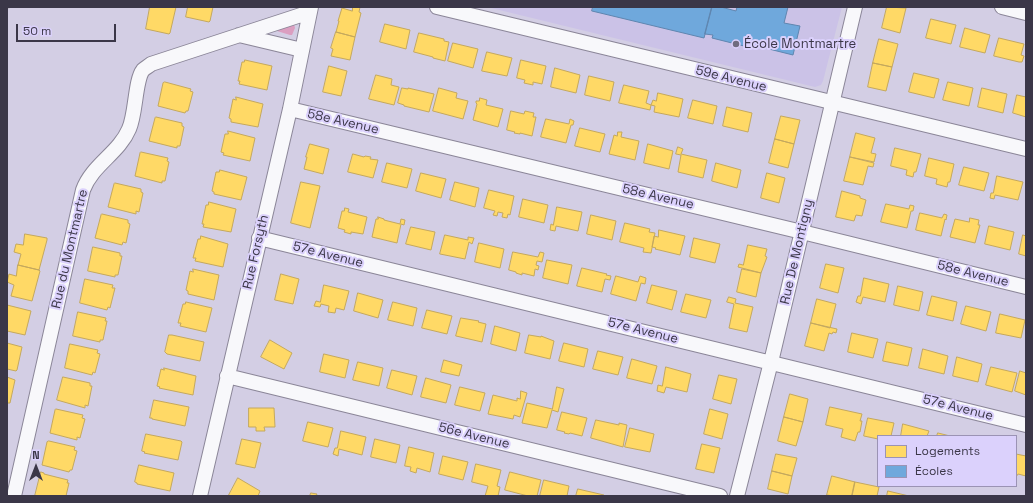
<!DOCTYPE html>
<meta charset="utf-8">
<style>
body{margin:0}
#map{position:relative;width:1033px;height:503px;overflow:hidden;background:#d3cee4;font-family:"Space Grotesk",sans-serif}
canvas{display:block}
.frame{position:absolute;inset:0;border:8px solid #3b3748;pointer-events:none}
.legend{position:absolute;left:877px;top:435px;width:140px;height:52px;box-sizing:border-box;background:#dbd1fc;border:1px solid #9b93b4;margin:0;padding:5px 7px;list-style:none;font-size:12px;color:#3b3748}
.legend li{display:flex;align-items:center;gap:8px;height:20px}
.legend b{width:20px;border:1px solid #9b93b4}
.north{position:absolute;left:16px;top:447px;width:40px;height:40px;-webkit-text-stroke:3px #dbd1fc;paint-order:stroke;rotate:0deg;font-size:11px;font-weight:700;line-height:16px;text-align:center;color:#3b3748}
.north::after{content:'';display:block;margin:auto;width:14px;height:18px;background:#3b3748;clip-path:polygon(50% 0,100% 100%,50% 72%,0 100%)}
.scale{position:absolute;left:16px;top:24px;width:100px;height:18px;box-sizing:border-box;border:2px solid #3b3748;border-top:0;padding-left:5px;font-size:12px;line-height:14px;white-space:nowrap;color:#3b3748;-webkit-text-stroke:3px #dbd1fc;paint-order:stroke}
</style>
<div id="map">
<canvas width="1033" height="503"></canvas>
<div class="frame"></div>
<ul class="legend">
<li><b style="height:11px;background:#ffd966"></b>Logements</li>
<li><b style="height:11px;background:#6fa8dc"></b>Écoles</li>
</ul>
<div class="north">N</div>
<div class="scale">50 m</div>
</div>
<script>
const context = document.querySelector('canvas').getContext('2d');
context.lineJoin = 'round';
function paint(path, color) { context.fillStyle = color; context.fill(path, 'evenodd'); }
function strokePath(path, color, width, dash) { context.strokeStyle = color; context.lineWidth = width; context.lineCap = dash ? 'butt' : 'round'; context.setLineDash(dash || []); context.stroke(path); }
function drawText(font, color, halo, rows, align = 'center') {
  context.font = font + ' "Space Grotesk",sans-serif'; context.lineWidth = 4; context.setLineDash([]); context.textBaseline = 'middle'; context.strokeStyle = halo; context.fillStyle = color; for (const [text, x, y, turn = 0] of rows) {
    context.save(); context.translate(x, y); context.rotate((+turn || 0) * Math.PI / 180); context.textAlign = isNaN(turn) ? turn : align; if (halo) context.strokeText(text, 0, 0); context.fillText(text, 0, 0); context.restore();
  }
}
paint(new Path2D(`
 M487 7H842L823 81 821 85 815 87Z`), '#cbc2e7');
paint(new Path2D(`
 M294 24 295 28 292 35H290L277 31V29Z`), '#db9ec0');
const homes = new Path2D(`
 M150 7H176L170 33 169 34 146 29Z
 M188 7H213L210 21 209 22 186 17Z
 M353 7H360L359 12 361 13 355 37 336 32 339 21H338L342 8 352 11Z
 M887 7 906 8 900 33 882 28Z
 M931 19 956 25 951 44 926 38Z
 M385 24 410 30 406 49 380 42Z
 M965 28 990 35 985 53 960 47Z
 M336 32 355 37 350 60 331 56 333 49 331 48Z
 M419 33 444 39V41L449 42 445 61 433 58V57L414 52Z
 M999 38 1024 44 1021 55 1024 56 1022 62H1019L994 56Z
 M879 39 898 44 892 67 873 63Z
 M453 43 478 49 473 68 448 61Z
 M487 52 512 58 507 76 482 71Z
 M245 60 272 66 267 90 239 84 240 81H238L242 62H244Z
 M521 60 546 66 542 84 533 82V85L524 83 525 80 517 78Z
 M873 63 892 67 886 91 868 87Z
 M329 66 347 71 341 96 323 92Z
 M555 68 580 75 576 93 551 87Z
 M914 73 939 79 934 98 909 92Z
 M376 75 392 79 391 85 399 87 394 105 369 99Z
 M589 76 614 82 610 101 585 95Z
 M165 82 191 89 190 91 193 92 188 111H186L185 113 158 106 163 83Z
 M948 82 973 88 969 106 943 100Z
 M624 85 649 91 646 103 651 105 650 110 619 103Z
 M402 88 408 89V88L434 94 429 112 404 106V105L398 103Z
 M439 88 457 93 456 98 468 101 463 119 433 111Z
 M982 88 1007 94 1003 113 978 107Z
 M658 93 683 99 679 117 654 112 655 106 651 105 653 100 656 101Z
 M1017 95 1026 97V117L1013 113Z
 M236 97 263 104 258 127 231 122V119L229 118 233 99 236 100Z
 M480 98 487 100 486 105 503 109 498 127 473 120 477 104 476 103V101H479Z
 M693 100 717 106 713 124 688 118Z
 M727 107 752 113 748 132 723 126Z
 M511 111 524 114 525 111 534 113 533 117H536L532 136 520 133V134L514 133 515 132 507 130Z
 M781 116 800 120 794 144 775 139Z
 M156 117 182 123V126L184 127 180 146H177V148L149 141 155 118Z
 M546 119 569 124 570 119 574 121 573 125H571L566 143 541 137Z
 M580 128 605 134 600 152 575 146Z
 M228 131 255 138 250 161 223 155 224 153 221 152 225 134H228Z
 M618 132H622L621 137 639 141 635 160 609 154 614 135 617 136Z
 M856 133 875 138 871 153 876 154 874 162 850 157Z
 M775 139 794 144 788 168 769 163Z
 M310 144 329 149 323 174 304 169 307 157H306Z
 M648 144 673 151 669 169 644 163Z
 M678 147 683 149 681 154 707 160 703 178 678 172 681 155 676 154Z
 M895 148 921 154 916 172H914L913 177 906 175 907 170 891 166Z
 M141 152 168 158 167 161 169 162 165 181H162V183L135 176 140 153Z
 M353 154 364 157 365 156 371 157 370 159 378 160 373 178 348 172Z
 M850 157 874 163 873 167 868 166 863 185 844 181Z
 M929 158 954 164 950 182H948L947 187 936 184 937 179 925 176Z
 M387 163 412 169 407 188 382 182Z
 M716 163 741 170 737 188 712 181Z
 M964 167 989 173 984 191 959 185Z
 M220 170 247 177 241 200 214 194V192L212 191 216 172H219Z
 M421 173 446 179 441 198 416 191Z
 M767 173 785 178 779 203 761 198Z
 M997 176 1023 182 1018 200 995 195 994 199 990 198 991 193H993Z
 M301 182 320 186 310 228 291 223Z
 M455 182 479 188 475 207 450 200Z
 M115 183 141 189V192L143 193 139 212 136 211V214L108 207 114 184Z
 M489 190 514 196 510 215 508 214 507 218 502 217 503 213 498 212 497 216 493 215 495 211 484 208Z
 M842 191 860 196V198L866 200 862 216 856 215 854 221 836 217Z
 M523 199 548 205 544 223 519 217Z
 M209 202 236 209 231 232 203 227 204 224H202L206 205H208Z
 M886 204 909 209 910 205 914 206 913 211H911L907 228 881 222Z
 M557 207 582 212 578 231 556 226 555 231 550 230 551 224 553 225Z
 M345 208 349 209 348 212 367 217 363 234 351 232V234L344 232 345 230 338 228 342 211H344Z
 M920 213 942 218 944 214 947 215 946 220 945 219 941 236 916 230Z
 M102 214 128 220V223L130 224 126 243 123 242 122 245 95 238 101 215Z
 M591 215 616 221 612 240 587 234Z
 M378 217 384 219V220L400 224 401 219 405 220 404 225 401 224 397 243 372 237 376 219H378Z
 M970 218 979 220 978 225H980L975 243 950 237 955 219 969 222Z
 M625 223 650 229 649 232 655 233 651 253 643 252 644 248 620 242Z
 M989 226 1014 232 1010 250 985 244Z
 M411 227 435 232 431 250 406 244Z
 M659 230 685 236 680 255 655 249 656 248 652 247 654 236 658 237Z
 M25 234 47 238V240L39 270 18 265 21 254 14 252 16 244 23 245Z
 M445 235 468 240V237L474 238 472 244 469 242 465 259 440 254Z
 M1023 235 1026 236V256L1019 254Z
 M201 236 228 244 223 267 195 261 196 258H193L198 239H200Z
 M694 238 720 244 715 263 690 257Z
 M479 243 504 249 500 268 475 262Z
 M748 245 767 249 765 256 767 257 761 273 738 267 739 264 743 265Z
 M93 247 120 253V256H122L118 275H115V277L88 271Z
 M513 252 538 257 540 252 544 253 542 262 537 261 536 265 539 266 538 270 535 269 534 276 522 273V275L516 273V272L509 270Z
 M547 260 572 265 568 284 543 278Z
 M826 264 844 268 838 293 820 288Z
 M18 265 39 270 40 271 32 301 11 296 14 285 7 282 9 274 16 276Z
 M582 268 607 274 606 275 611 276 610 280 605 279 602 292 577 286Z
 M193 269 219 275 214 300 188 294V291L186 290 190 271 193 272Z
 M742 269 761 273 756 297 737 292Z
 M281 274 299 279 293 304 275 300Z
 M616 276 638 282 640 276 646 278 645 284 641 283 636 301 611 294Z
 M864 278 889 284 885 302 863 297 861 304 856 302 858 296H860Z
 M85 279 113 285 112 288H115L110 308 108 307 107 310 80 303Z
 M324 285 349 291 344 310 336 308 335 313 328 312 329 306 321 304 320 307 314 306 316 301 320 302Z
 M652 285 677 291 672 310 647 303Z
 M898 286 923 292 919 311 894 305Z
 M358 293 383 300 378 318 354 311Z
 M686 294 711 300 706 318 681 312Z
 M932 296 957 302 953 321 927 315Z
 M729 297 736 299 735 303 753 307 747 332 729 328 734 304 727 302Z
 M817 299 836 304 830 328 811 323Z
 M186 302 212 308 206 332 180 326 181 323H178L183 304H185Z
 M393 302 417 308 413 326 388 320Z
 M7 305 31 311 25 335 7 331Z
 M966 306 991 312 986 331 961 324Z
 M427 310 452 316 447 334 422 328Z
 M78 312 106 318 105 321H107L103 340H100V342L73 336Z
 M1000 314 1025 320 1021 338 996 333Z
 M461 318 479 321 478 322 486 324 482 342 456 336Z
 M811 323 837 329 836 333 833 332 832 334 829 333 824 351 805 346Z
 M495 326 520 333 516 351 491 344Z
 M852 333 878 339 873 358 848 352Z
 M169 335H172L204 342 200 361 167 354 165 352Z
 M529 335 541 337V336L554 341 550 359 525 353Z
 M270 340 292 353 284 369 261 357Z
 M887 342 912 348 908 366 883 361Z
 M7 343 22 347 17 370 16 371 7 369Z
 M564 343 588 349 584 367 559 361Z
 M70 344 98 350 97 353 100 354 95 373 93 372 92 375 65 368Z
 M923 349 948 356 944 374 919 368Z
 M598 351 623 357 618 375 593 369Z
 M324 354 349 360 345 378 320 372Z
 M957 357 982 364 978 382 953 376Z
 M632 359 657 366 652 384 627 378Z
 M444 360 462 365 459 376 441 372Z
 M358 362 383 368 379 386 353 380Z
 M666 367 691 374 687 392 666 387 664 393 657 391 658 385 662 386Z
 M991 367 1017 373 1012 392 986 385Z
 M164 368 196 376 193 395 159 388 160 387 157 386 161 369 164 370Z
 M392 370 417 376 412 395 387 388Z
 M1020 371 1026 373V395L1015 391Z
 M719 375 737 379 731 404 713 399Z
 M7 377 15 380 10 403H7Z
 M63 377 90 383V386H92L88 406 85 405V408L57 400Z
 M426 378 451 385 446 403 421 397Z
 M460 387 485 393 480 411 455 405Z
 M557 387 564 389 558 412 552 410 547 428 522 423 527 403 552 409Z
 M521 391 527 393 520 417 514 415 513 419 488 414 493 395 517 401V398L520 399Z
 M790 394 808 399 803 422 784 417Z
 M154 400 189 407 185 426 152 419V418H150Z
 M830 407 862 414 860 421H862L860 432H858L855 441 841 437 843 429 826 425Z
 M249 408H274L275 427H264L265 431H256V427H249Z
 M56 409 83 415 82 418 85 419 80 438 77 437V440L50 433 55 410Z
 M710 409 728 414 722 439 704 434Z
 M562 412 587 418 582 436 570 433 569 434 564 433 565 432 557 430Z
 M784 417 803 422 796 446 778 441Z
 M868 418 894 423 891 436H878V439L864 436Z
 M596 420 619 425V423L627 425 623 447 591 438Z
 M308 422 333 428 328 447 303 441Z
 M903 424 929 431 927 436H901Z
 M630 428 654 434 650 452 625 447Z
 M341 431 366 437 362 455 339 449 338 456 333 454 335 448H337Z
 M938 433 950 436H937Z
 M146 434 181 441 182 442 178 460 144 453 145 452 142 451Z
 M242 439 261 443 255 468 236 464Z
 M375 439 400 445 396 463 371 457Z
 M49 441 75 447 74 450 77 451 72 470H70L69 472 42 465 47 442Z
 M702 444 720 448 714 473 696 469Z
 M409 447 434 453 430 472 417 468 416 473 410 471 411 467 405 466Z
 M776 454 797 458 792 476 772 471Z
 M1016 454 1026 456V476L1018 474 1016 477Z
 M443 456 468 462 463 480 439 474Z
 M476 464 501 470 497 486 500 487 498 496H485L488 486 472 482Z
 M139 465 174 473 170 491 137 484V483L135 482Z
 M772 471 792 476 788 494 768 489Z
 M41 472 44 473V474L68 480 67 483H69L66 496H35Z
 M510 472 541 480 537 496H528L505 490Z
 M832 476 855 482 852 496H833L827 495Z
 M238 478 260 491 258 496H231L229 495Z
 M544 480 569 486 567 496H540Z
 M855 482 879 487 877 496H852Z
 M578 489 604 495 603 496H576Z
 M888 491 909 496H887Z
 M311 493 317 494 316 496H310Z`);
paint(homes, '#ffd966');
strokePath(homes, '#c4a85d', 1);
const schools = new Path2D(`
 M593 7H712L704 38 592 11Z
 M712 7H721L736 11 737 7H788L784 23 800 26 793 55 753 45 752 48 712 38 713 35 705 34Z`);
paint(schools, '#6fa8dc');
strokePath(schools, '#5f86b0', 1);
const minor = new Path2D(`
 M437 7 1026 149
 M1002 7 1026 13
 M239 35 302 50
 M290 109 802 232 1026 287
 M259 238 1026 425
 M227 376 720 496
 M14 496 83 190C92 165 119 153 129 129 136 114 135 80 143 70 145 68 149 66 151 64L310 12
 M200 496 290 109 311 7
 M737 496 771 362 855 7`);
strokePath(minor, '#8b8698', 16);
strokePath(minor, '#f8f8fb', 14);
strokePath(new Path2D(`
 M7 8 9 7`), '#bcbbc0', 3, [5, 5]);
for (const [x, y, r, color] of [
 [736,44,4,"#706c7f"]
]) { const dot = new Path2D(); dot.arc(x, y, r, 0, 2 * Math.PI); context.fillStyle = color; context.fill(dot); strokePath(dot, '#dbd1fc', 1.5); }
drawText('13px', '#3b3748', '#dbd1fc', [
 ["École Montmartre",744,44]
], 'left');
drawText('13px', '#3b3748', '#dbd1fc', [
 ["59e Avenue",731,79,14],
 ["58e Avenue",343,122,13],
 ["58e Avenue",658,197,13],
 ["Rue du Montmartre",70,249,-77],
 ["Rue Forsyth",256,252,-77],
 ["Rue De Montigny",797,252,-77],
 ["57e Avenue",328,255,14],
 ["58e Avenue",973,274,14],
 ["57e Avenue",643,331,14],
 ["57e Avenue",958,408,14],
 ["56e Avenue",474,436,14]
]);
</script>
